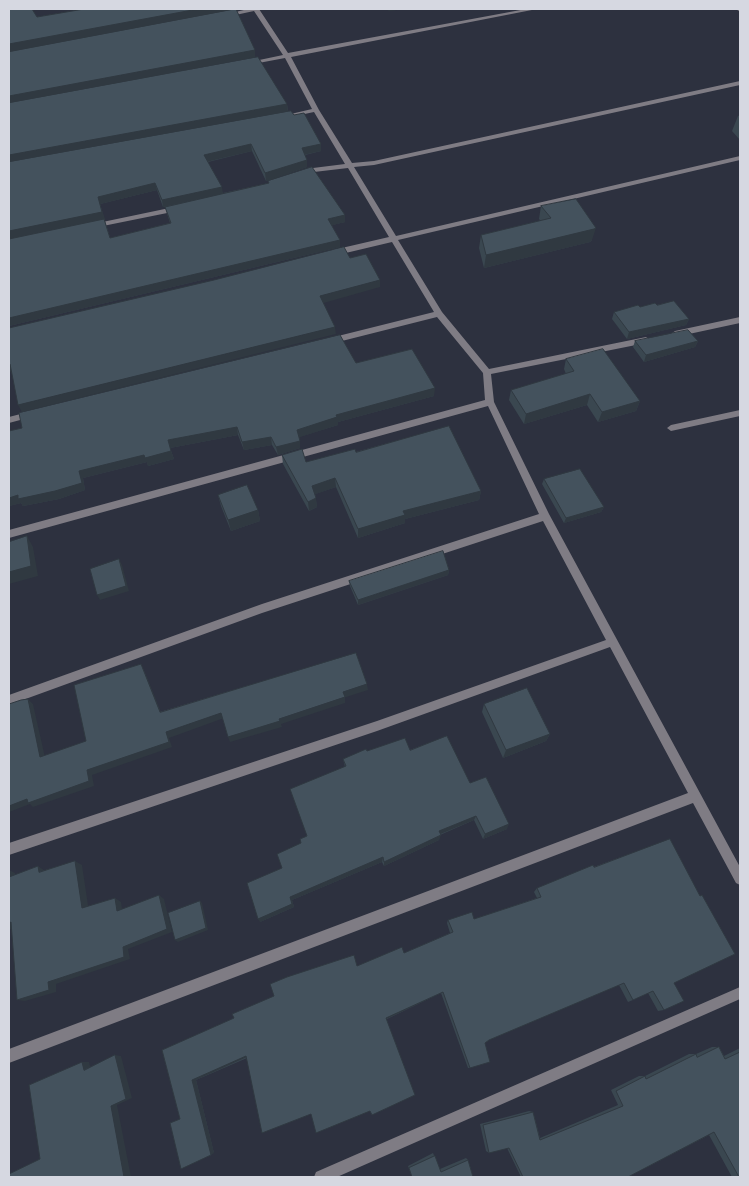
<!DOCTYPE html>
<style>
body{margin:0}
#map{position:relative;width:749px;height:1186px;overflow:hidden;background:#2d313f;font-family:Barlow,sans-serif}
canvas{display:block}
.frame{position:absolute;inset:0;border:10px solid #d6d8e1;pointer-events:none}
</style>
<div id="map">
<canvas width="749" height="1186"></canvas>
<div class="frame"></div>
</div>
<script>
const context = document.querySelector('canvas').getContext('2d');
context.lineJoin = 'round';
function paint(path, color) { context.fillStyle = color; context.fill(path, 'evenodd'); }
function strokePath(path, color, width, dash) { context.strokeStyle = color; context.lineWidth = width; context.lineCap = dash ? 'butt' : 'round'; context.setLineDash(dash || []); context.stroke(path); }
paint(new Path2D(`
 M248 9H259L288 53 526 9H537L291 57 319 110 352 163 374 161 740 81V85L374 165 354 167 396 236 740 156V160L398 240 442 312 489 369 646 337 650 340 646 343 491 374 494 402 549 514 740 867V885L736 883 693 803 9 1063V1049L688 793 610 647 377 731 9 855V843L377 721 606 640 543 521 262 613 9 705V695L262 604 539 514 488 406 9 538V530L485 400 483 373 437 317 330 344 327 343 326 341 330 338 434 312 392 242 333 256 329 253 333 250 389 237 348 168 314 172 301 176 297 174 313 168 345 164 314 112 281 119 278 117 312 109 285 58 248 65 245 63 283 55 254 11 226 17 223 15Z
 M736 9H740V12Z
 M179 206 183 208 182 210 93 228 89 226 93 224Z
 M740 317V323L675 337 671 334 675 331Z
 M740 410V416L671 431 667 428 671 425Z
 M32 411 35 412 36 414 35 416 9 423V417Z
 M740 987V999L337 1177H314L316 1172Z`), '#7f7c84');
paint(new Path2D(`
 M9 9 37 17 84 9H234L255 50V57L183 71 287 104 288 111 294 115 321 144V151L305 155 307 167 266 181 252 151 208 162 223 193 269 183 268 181 345 222 332 225 340 247 9 326ZM157 190 163 207 169 206 165 207 170 223 110 238 100 204Z
 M740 115V140L732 131 738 116Z
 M541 206 592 240 590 242 484 268 479 248 481 235 541 221 539 219Z
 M657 305 689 319 686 325 627 339 612 319 614 312 640 307Z
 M635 341H698L695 347 644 362 633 347Z
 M566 359 640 401 636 411 598 422 587 405 524 424 509 400 511 390 566 374 564 369Z
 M356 363 434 396 338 422V425L299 437 300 448 278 455 272 445 244 450 238 435 170 448 174 459 148 466 147 462 83 478 85 490 59 499 23 506 21 503 9 506V431Z
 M356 452 481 491 479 500 405 519V523L358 538 336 487 315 494 317 507 309 511 283 464 282 455 306 462Z
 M544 479 604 507 601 512 564 523 542 484Z
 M218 495 258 510 260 521 231 531 221 506Z
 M449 570 448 575 358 605 350 586 349 581Z
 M484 704 550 734 546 741 503 758 482 712Z
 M410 750 470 783 507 829 483 839 474 820 440 835 439 840 384 866 382 862 292 900 294 907 260 922 282 868 306 836 345 767 343 759 367 751Z
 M537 888 674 983 664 1010 658 1011 648 993 633 1000 628 1002 619 985 489 1040 485 1043 470 1068H468L441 993 387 1019 370 1111 311 1114 247 1058 196 1080 214 1153 180 1119 162 1050 357 966 404 953 450 933 447 923 448 920 474 919 537 898 534 892Z
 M712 1047H719L724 1056 740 1048V1177H732L709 1135 628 1177H521L507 1148 489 1153 486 1151 480 1124 529 1111 533 1112 540 1138 618 1105 611 1090 639 1076H645L689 1054H696Z
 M433 1153 440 1169 466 1158 468 1160 473 1177H412L408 1166Z`), '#3a4750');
paint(new Path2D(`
 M198 9H234V10L9 52V44Z
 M389 9H406L388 11Z
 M255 50V57L9 104V96Z
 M287 104 288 112 9 163V155Z
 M251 144 252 151 206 162 204 155Z
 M321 144V151L303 155 302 148Z
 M307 160V167L266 181 265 173Z
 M155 183 157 190 100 204 105 219 9 239V231L98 197Z
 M222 187 223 194 163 207 162 200Z
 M345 215V222L329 226 328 219Z
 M596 228 592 240 590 242 484 268 486 255Z
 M340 240V247L9 326V318Z
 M380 280V287L320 304V296Z
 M689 319 686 325 627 339 629 332Z
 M335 327 336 334 22 412 18 405Z
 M698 341 695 347 644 362 646 355Z
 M10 364 14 371 9 372V365Z
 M435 388 434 396 338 422V425L297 438V430L336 415Z
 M590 394 587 405 524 424 526 414Z
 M640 401 636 411 598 422 602 412Z
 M237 427 238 435 170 448 168 440Z
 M271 437 272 445 244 450 242 442Z
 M300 441V448L278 455 276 447Z
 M171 451 174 459 148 466 147 462 83 478 85 490 59 499 23 506 21 503 9 506V498L79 471 144 455Z
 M335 478 336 487 313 495 312 486Z
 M481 491 479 500 405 519V523L358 538V529L403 511Z
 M316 498 317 507 309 511 308 502Z
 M604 507 601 512 564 523 566 518Z
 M258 510 260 521 231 531 228 520Z
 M27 536 33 547 38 576 9 584V572Z
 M119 559 122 565 129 591 100 600 97 595Z
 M449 570 448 575 358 605V600Z
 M141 664 144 670 163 717 160 712Z
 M367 684 368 690 343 698V692Z
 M345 697V703L281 724 282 727 230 742 228 737 279 719Z
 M28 699 33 704 46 762 40 757Z
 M221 713 224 718 169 738 172 747 92 775 94 786 33 807 30 804 9 812V806L87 770 166 732Z
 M550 734 546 741 503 758 506 750Z
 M476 816 474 820 438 835 439 831Z
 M509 824 507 829 483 839 485 834Z
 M441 835 439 840 384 866V862Z
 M383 857 382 862 292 900 294 907 260 922 258 919 290 897Z
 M75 861 82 865 89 912 82 908Z
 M38 866 45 871 39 872Z
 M9 870 15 873 16 881 9 878Z
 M159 895 164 899 172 932 128 949 130 959 56 984V992L25 1001 17 1000 48 982 123 947Z
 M115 898 121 902 123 915 117 911Z
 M200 901 202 903 208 930 178 942 175 940Z
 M11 922 19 926 9 930V923Z
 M443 992 441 993 386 1019V1018Z
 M115 1055 121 1056 132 1098 117 1105 131 1177H124L111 1106Z
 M246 1056H249L196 1080 214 1153 211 1155 192 1080Z
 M82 1062H89L91 1070H84Z`), '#303941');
const building = new Path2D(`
 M9 9H32L37 17 84 9H198L9 44Z
 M236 9 255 50 9 96V52Z
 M258 57 287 104 9 155V103Z
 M291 111 294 115 304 113 321 144 302 148 307 160 265 173 251 144 204 155 222 187 162 200 155 183 98 197 102 212 9 231V162Z
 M312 167 345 215 328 219 340 240 9 318V239L104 219 110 238 171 223 165 207 269 183 268 181Z
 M576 199 596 228 594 229 486 255 481 235 551 218 541 206Z
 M344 247 350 258 366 254 380 280 320 296 335 327 18 405 10 364 9 365V328L214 280Z
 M674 301 689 319 629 332 614 312 638 305 640 307 655 303 657 305Z
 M688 330 698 341 646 355 635 341Z
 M340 335 356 363 412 349 435 388 336 415 337 417 297 430 300 441 276 447 271 437 242 442 237 427 168 440 171 451 145 458 144 455 79 471 82 483 55 491 18 499V495L9 498V431L22 428 19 413Z
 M603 349 640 401 602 412 590 394 526 414 511 390 574 371 566 359Z
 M449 426 481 491 403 511 405 515 358 529 335 478 312 486 316 498 308 502 282 455 302 449 306 462 355 449 356 452Z
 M580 469 604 507 566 518 544 479Z
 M247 485 258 510 228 520 218 495Z
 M27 536 31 566 9 572V542Z
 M443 551 449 570 358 600 349 581Z
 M119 559 126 586 97 595 90 569Z
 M356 653 367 684 343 692 345 697 279 719 280 721 228 737 221 713 166 732 169 742 87 770 89 781 28 803 27 799 9 806V704L21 700 28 699 40 757 86 741 74 685 141 664 160 712Z
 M527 688 550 734 506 750 484 704Z
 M447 736 470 783 486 777 509 824 485 834 476 816 439 831 441 835 384 862 383 857 290 897 292 904 258 919 247 883 282 868 277 854 301 843 300 839 307 836 290 789 346 766 343 759 366 749 367 751 405 738 410 750Z
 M670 839 700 896 702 895 735 954 674 983 684 1001 664 1010 653 991 633 1000 624 983 489 1040 485 1043 490 1062 470 1068 443 992 386 1018 415 1095 372 1115 370 1111 316 1133 311 1114 262 1133 246 1056 192 1080 211 1155 181 1169 170 1123 180 1119 162 1050 234 1018 232 1014 274 996 270 984 287 977 354 955 357 966 402 947 404 953 453 932 448 920 472 912 474 919 541 897 537 888 593 865 594 867Z
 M75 861 82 908 115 898 117 911 159 895 167 929 123 947 124 957 48 982 49 990 17 1000 11 922 9 923V877L38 866 39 872Z
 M200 901 206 928 175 940 168 913Z
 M719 1047 725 1059 740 1052V1177H739L714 1132 628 1177H523L509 1148 489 1153 483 1125 533 1112 540 1140 623 1106 616 1091 645 1076 646 1079 696 1054 697 1057Z
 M115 1055 126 1099 111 1106 124 1177H9V1174L40 1159 29 1085 82 1062 84 1070Z
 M435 1156 441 1172 468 1160 473 1177H412L409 1168Z`);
paint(building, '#44525d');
strokePath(building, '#303941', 1);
</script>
